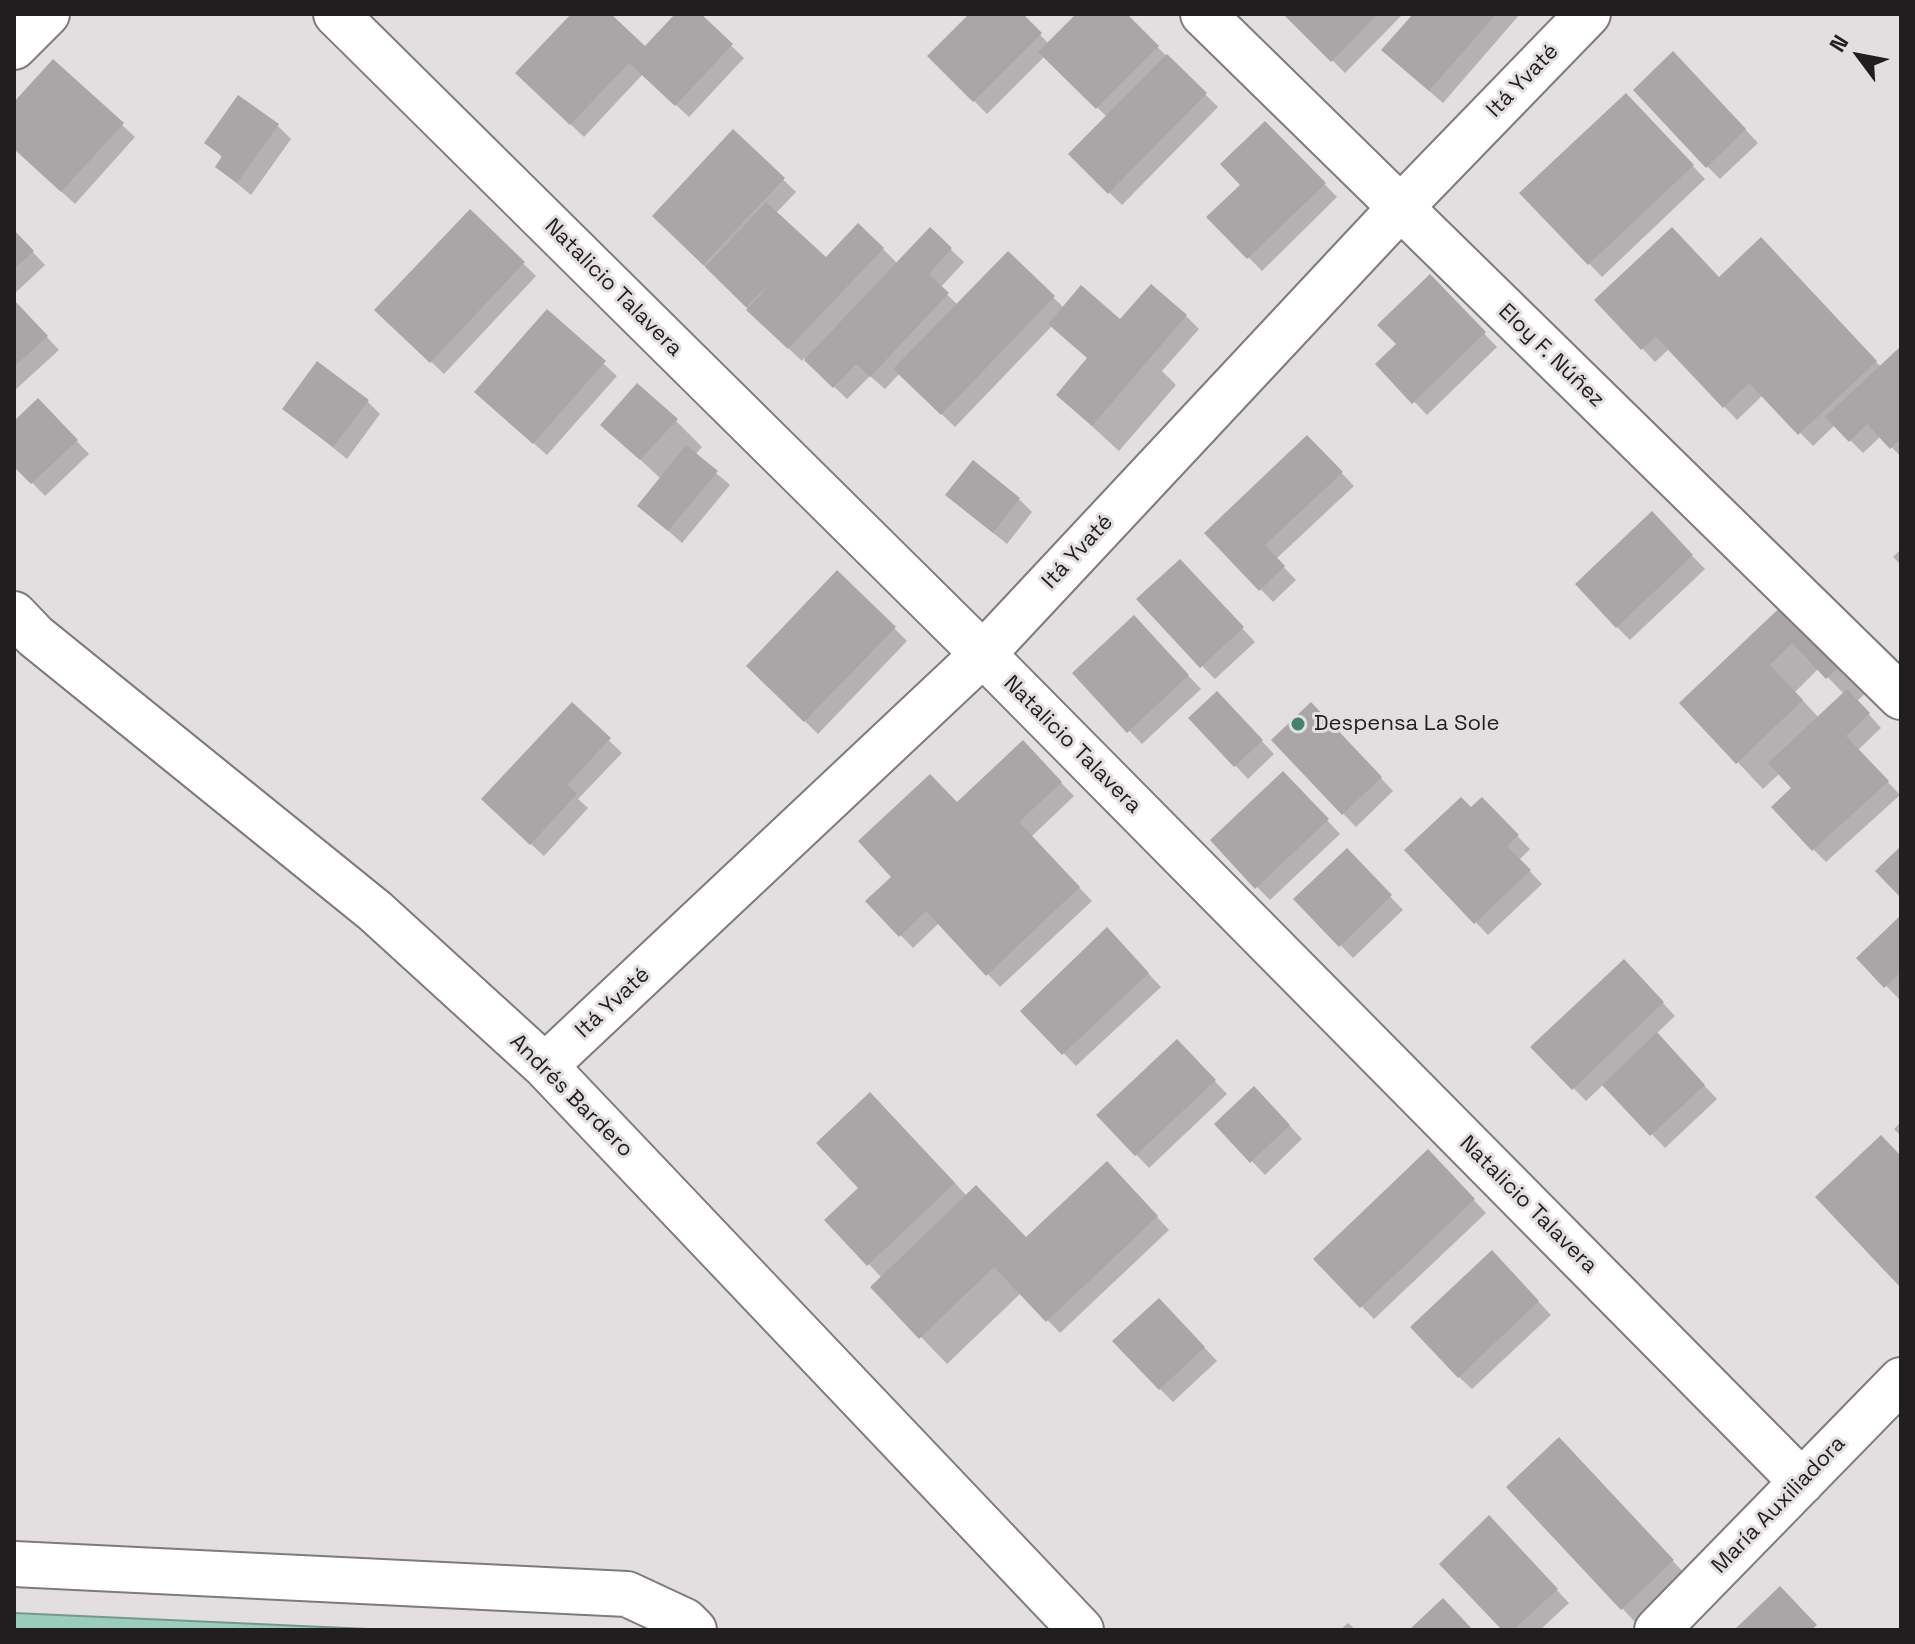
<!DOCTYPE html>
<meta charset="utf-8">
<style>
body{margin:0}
#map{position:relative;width:1915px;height:1644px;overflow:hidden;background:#e3dedf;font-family:"Space Grotesk",sans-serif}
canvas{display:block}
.frame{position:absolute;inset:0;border:16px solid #201e1f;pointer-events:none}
.north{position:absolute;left:1819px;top:16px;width:80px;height:80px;-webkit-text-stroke:6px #e3dedf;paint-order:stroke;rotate:302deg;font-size:22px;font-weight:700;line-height:32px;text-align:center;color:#201e1f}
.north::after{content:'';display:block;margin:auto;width:28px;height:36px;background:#201e1f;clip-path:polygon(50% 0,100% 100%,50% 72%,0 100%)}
</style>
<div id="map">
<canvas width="1915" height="1644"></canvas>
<div class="frame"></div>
<div class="north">N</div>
</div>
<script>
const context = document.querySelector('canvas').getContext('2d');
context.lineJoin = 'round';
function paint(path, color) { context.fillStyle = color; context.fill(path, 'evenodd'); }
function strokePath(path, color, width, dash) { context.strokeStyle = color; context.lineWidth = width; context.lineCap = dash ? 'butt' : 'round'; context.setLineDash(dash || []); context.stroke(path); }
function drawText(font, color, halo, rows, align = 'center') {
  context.font = font + ' "Space Grotesk",sans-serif'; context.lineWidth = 6; context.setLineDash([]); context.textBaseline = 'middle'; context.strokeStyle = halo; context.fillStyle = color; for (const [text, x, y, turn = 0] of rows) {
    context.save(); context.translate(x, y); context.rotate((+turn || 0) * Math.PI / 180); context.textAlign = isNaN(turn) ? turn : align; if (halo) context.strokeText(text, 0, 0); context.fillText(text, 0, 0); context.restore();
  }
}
const water = new Path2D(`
 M14 1613 390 1630H14Z`);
paint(water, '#9bcdbe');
strokePath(water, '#76988e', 2);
paint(new Path2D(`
 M574 14H608L645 49 678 14H698L744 58 689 117 643 74 584 137 530 86Z
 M972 14H1020L1049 44 1079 14H1124L1218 107 1122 205 1070 154 1107 117 1045 56 987 114 930 56Z
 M1286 14H1403L1345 73Z
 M1415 14H1520L1443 103 1397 63Z
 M1686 66 1758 143 1720 179 1707 166Z
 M14 105 122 125 135 137 75 204 14 148Z
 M1639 108 1705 179 1602 277 1522 193Z
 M1264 123 1337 197 1262 271 1209 217 1243 185Z
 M278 126 291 139 251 195 217 167 223 158 207 143Z
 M733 131 796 192 776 213 826 260 883 249 898 264 930 230 964 262 940 288 958 305 1008 253 1064 308 1121 322 1186 316 1199 329 1162 371 1176 385 1119 451 1058 395 1089 359 1052 326 955 427 900 373 885 389 870 376 847 399 804 358 802 361 762 323 654 216Z
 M470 212 536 276 444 374 377 310Z
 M14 232 45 265 14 294Z
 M1773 253 1881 367 1901 348V457L1881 436 1863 453 1835 425 1813 446 1763 395 1737 420 1669 349 1655 362 1597 300 1720 279Z
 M1430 277 1497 347 1427 415 1378 364 1399 344Z
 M14 302 59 350 14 391Z
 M547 312 617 376 547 455 489 404Z
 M367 401 380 414 347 459 284 408Z
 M51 414 89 454 45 496 14 464V423Z
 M676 421 702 447 695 455 730 485 682 543 640 506 661 479 603 425Z
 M1307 437 1354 486 1276 559 1296 580 1273 602 1206 533Z
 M1019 499 1032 512 1007 544 961 507Z
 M1664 527 1705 569 1630 640 1617 627Z
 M1901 549V565L1893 557Z
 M838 573 907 641 818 734 748 666Z
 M1192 574 1255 642 1215 679 1202 666Z
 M1815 628 1871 688 1857 701 1881 728 1858 750 1900 795 1826 862 1813 849 1794 788 1780 773 1763 789 1682 703ZM1819 668 1844 694 1819 718 1795 692Z
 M1146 631 1201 689 1142 744 1075 673Z
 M1217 694 1274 754 1248 779 1191 718Z
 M572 705 622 753 578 799 588 808 544 856 496 812Z
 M1324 717 1393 791 1356 827 1274 741Z
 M1022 743 1074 796 1031 837 1092 901 1000 987 939 923 913 948 868 902Z
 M1296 787 1340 834 1270 900 1257 887Z
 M1482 800 1530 849 1519 860 1542 884 1488 935 1407 851Z
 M1347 851 1403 910 1353 958 1296 899Z
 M1901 918V997L1899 999 1859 958Z
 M1120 943 1161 987 1076 1066 1023 1011Z
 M1636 974 1675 1016 1656 1034 1717 1099 1665 1148 1604 1084 1586 1101 1533 1047Z
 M1189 1054 1227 1094 1149 1168 1099 1115Z
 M1267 1101 1302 1139 1265 1175 1217 1124Z
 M1901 1122V1136L1894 1129Z
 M1428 1152 1486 1213 1374 1319 1315 1259Z
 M939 1166 967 1196 1026 1240 1120 1176 1169 1230 1060 1333 1021 1293 947 1364 873 1287 882 1278 827 1220Z
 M1505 1266 1551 1315 1472 1389 1459 1377Z
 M1172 1313 1217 1361 1173 1402 1160 1389Z
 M1571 1453 1685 1574 1635 1622 1509 1488Z
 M1502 1531 1569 1603 1540 1630H1504Z
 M1348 1623 1356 1630H1340Z`), '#0003');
paint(new Path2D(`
 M571 14H611L645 46 675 14H701L733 44 675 106 629 63 570 125 515 73Z
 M969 14H1023L1042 33 973 102 927 56Z
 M1076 14H1127L1159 46 1096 109 1038 52Z
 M1283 14H1378L1331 62Z
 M1413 14H1496L1429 91 1381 50Z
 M1673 51 1746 129 1706 168 1633 90Z
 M1167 54 1207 93 1108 194 1068 154Z
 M53 59 124 123 61 192 14 149V102Z
 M1626 93 1694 165 1588 265 1519 193Z
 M238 95 279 124 237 183 215 167 222 156 204 143Z
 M1265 121 1326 183 1247 259 1206 217 1240 185 1220 164Z
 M733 129 785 178 703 265 652 216Z
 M766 202 826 257 858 223 884 248 788 349 746 310 775 279 746 307 705 267Z
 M470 209 525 262 430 363 374 310Z
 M930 227 952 248 929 274 949 293 870 377 856 364 833 388 804 360Z
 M1672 227 1719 277 1761 237 1877 361 1798 435 1749 383 1723 408 1656 337 1641 350 1594 300Z
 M14 230 34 251 14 269Z
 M1008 251 1055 296 941 415 893 369Z
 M1430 274 1486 332 1412 404 1375 364 1396 344 1377 325Z
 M1151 284 1187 315 1092 426 1056 395 1087 358 1048 324 1081 285 1120 319Z
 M14 300 48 336 14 367Z
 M547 309 606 361 533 444 474 392Z
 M1901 346V439L1890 449 1867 424 1849 442 1825 417Z
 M317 361 369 400 333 447 282 409Z
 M637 383 678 419 640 460 600 425Z
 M38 398 78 440 31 484 14 467V421Z
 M1307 435 1343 472 1265 545 1285 566 1259 591 1204 533Z
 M686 445 718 471 668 531 637 506Z
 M973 460 1020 498 993 533 945 495Z
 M1652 511 1693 555 1616 628 1575 584Z
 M1180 559 1244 627 1200 668 1136 599Z
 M837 570 896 627 804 722 746 666Z
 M1789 599 1846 660 1826 679 1792 643 1770 665 1803 700 1736 764 1679 703Z
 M1134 615 1189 675 1127 733 1072 673Z
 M1847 689 1870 713 1846 736 1889 781 1812 851 1771 807 1791 788 1768 763Z
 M1217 691 1263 740 1234 767 1188 718Z
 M572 702 611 738 567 785 577 794 530 845 481 799Z
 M1311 702 1382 777 1342 815 1271 740Z
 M1023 740 1062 782 1019 822 1080 887 986 976 926 911 899 937 865 901 891 877 858 841 930 774 957 802Z
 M1283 771 1329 819 1255 889 1210 840Z
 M1461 797 1471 807 1482 797 1519 835 1507 846 1531 870 1474 924 1404 850Z
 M1901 846V898L1875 871Z
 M1347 848 1392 895 1339 947 1293 899Z
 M1901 915V972L1884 988 1856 958Z
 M1107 927 1149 973 1062 1055 1020 1011Z
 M1624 959 1664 1002 1572 1090 1530 1047Z
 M1657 1032 1705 1085 1650 1136 1602 1085Z
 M1177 1039 1216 1080 1135 1156 1096 1115Z
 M1254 1086 1290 1125 1250 1163 1214 1124Z
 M870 1092 955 1183 867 1266 824 1220 858 1188 816 1143Z
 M1881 1135 1901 1156V1288L1815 1197Z
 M1428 1149 1475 1199 1360 1308 1313 1259Z
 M1107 1161 1158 1216 1046 1322 994 1267 919 1339 870 1287 976 1185 1026 1237Z
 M1492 1250 1539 1301 1458 1378 1410 1327Z
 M1159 1298 1205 1347 1159 1390 1112 1341Z
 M1559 1437 1674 1560 1621 1610 1506 1487Z
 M1489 1515 1558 1589 1513 1630H1502L1439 1564Z
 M1780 1586 1817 1625 1811 1630H1734Z
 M1443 1598 1473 1630H1409Z`), '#aaa5a6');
const minor = new Path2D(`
 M336 14 983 654 1802 1482
 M1203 14 1901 697
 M14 47 47 14
 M14 614 35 636 375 911 545 1066 1081 1630
 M545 1066 983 654 1400 208 1588 14
 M14 1564 627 1594 685 1621 694 1630
 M1657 1630 1901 1380`);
strokePath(minor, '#7f7a7b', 48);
strokePath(minor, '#fff', 44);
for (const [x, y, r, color] of [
 [1298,724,8,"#418270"]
]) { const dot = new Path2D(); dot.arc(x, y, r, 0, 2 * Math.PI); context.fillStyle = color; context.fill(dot); strokePath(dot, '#e3dedf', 3); }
drawText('22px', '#201e1f', '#e3dedf', [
 ["Itá Yvaté",1523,81,-46],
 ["Natalicio Talavera",613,288,45],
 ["Eloy F. Núñez",1551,356,44],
 ["Itá Yvaté",1078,552,-47],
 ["Natalicio Talavera",1072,745,45],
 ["Itá Yvaté",613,1003,-43],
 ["Andrés Bardero",571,1096,45],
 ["Natalicio Talavera",1528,1205,45],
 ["María Auxiliadora",1779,1505,-46]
]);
drawText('22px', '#201e1f', '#e3dedf', [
 ["Despensa La Sole",1314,724]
], 'left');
</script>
